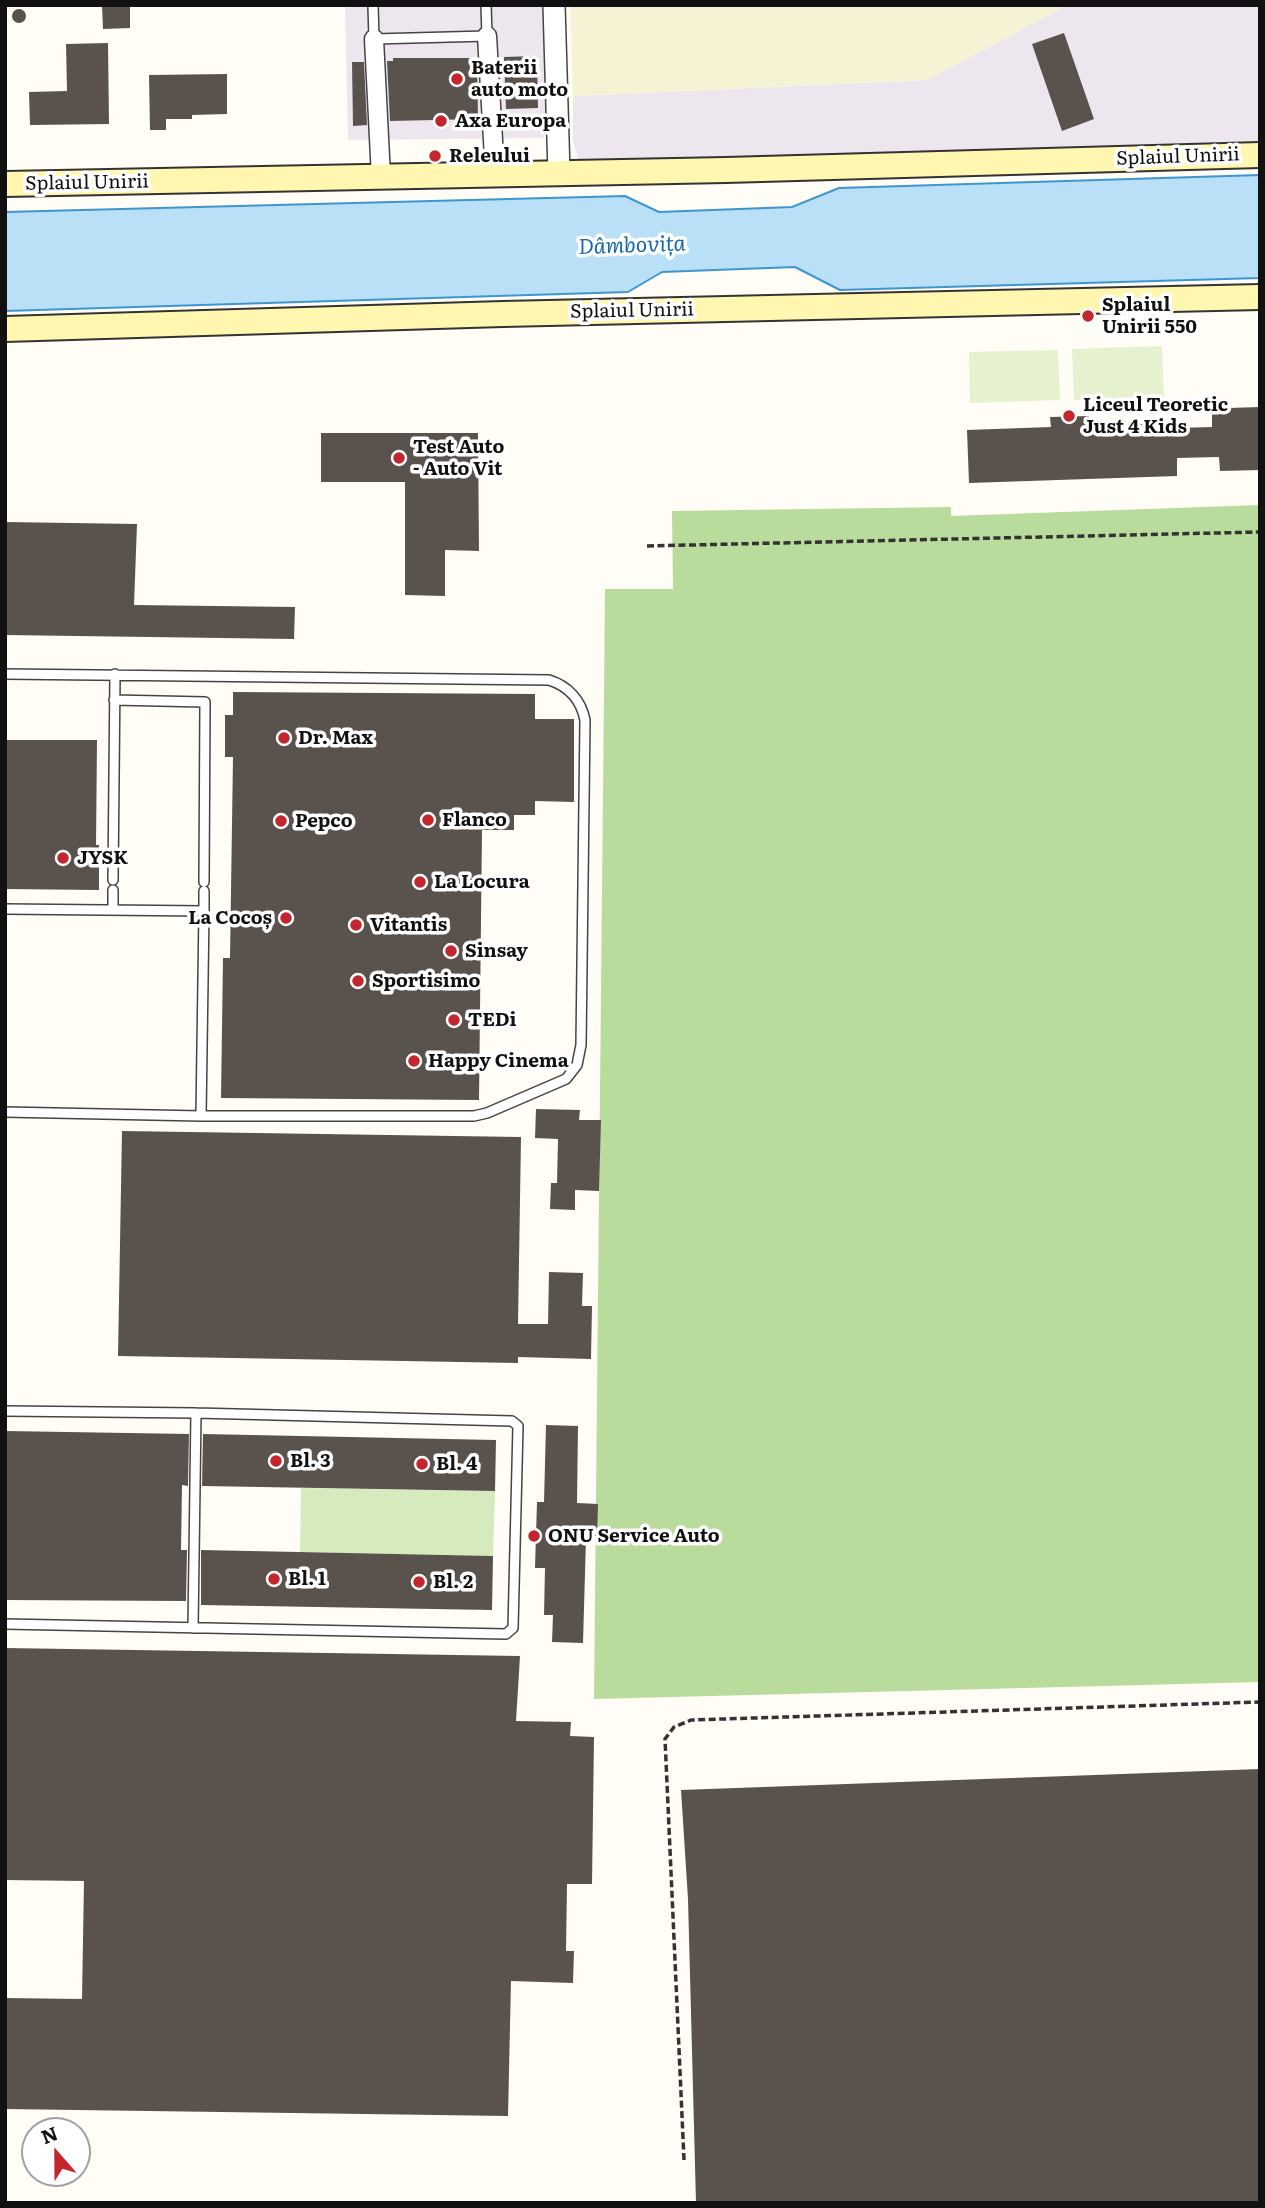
<!DOCTYPE html>
<meta charset="utf-8">
<style>
body{margin:0}
#map{position:relative;width:1265px;height:2208px;overflow:hidden;background:#fffdf5;font-family:Literata,serif}
canvas{display:block}
.frame{position:absolute;inset:0;border:7px solid #111;pointer-events:none}
.north{position:absolute;left:21px;top:2117px;width:70px;height:70px;box-sizing:border-box;background:#fff;border:2px solid #a0a0a0;border-radius:50%;rotate:339deg;font-size:19px;font-weight:700;line-height:28px;text-align:center;color:#111}
.north::after{content:'';display:block;margin:auto;width:24px;height:32px;background:#c4262e;clip-path:polygon(50% 0,100% 100%,50% 72%,0 100%)}
</style>
<div id="map">
<canvas width="1265" height="2208"></canvas>
<div class="frame"></div>
<div class="north">N</div>
</div>
<script>
const context = document.querySelector('canvas').getContext('2d');
context.lineJoin = 'round';
function paint(path, color) { context.fillStyle = color; context.fill(path, 'evenodd'); }
function strokePath(path, color, width, dash) { context.strokeStyle = color; context.lineWidth = width; context.lineCap = dash ? 'butt' : 'round'; context.setLineDash(dash || []); context.stroke(path); }
function drawText(font, color, halo, rows, align = 'center') {
  context.font = font + ' Literata,serif'; context.lineWidth = 7; context.setLineDash([]); context.textBaseline = 'middle'; context.strokeStyle = halo; context.fillStyle = color; for (const [text, x, y, turn = 0] of rows) {
    context.save(); context.translate(x, y); context.rotate((+turn || 0) * Math.PI / 180); context.textAlign = isNaN(turn) ? turn : align; if (halo) context.strokeText(text, 0, 0); context.fillText(text, 0, 0); context.restore();
  }
}
paint(new Path2D(`
 M345 5H546L550 121 544 138 348 140Z
 M1067 5H1260V146L580 161 577 156 573 141V96L927 80Z`), '#eee6ef');
paint(new Path2D(`
 M570 5H1067L927 80 573 96Z`), '#f6f3d4');
paint(new Path2D(`
 M301 1488 495 1491 493 1556 300 1552Z`), '#d5ebbd');
paint(new Path2D(`
 M1260 505V1682L594 1699 605 589H673L672 511 951 507V516Z`), '#b9dc9c');
paint(new Path2D(`
 M1162 346 1164 397 1074 400 1072 349Z
 M1058 350 1060 400 970 403 969 352Z`), '#e6f2cf');
const water = new Path2D(`
 M1260 175V278L840 290 795 267 662 272 628 292 5 311V212L625 196 659 212 792 207 839 188Z`);
paint(water, '#b9e0f7');
strokePath(water, '#3f96cf', 2);
paint(new Path2D(`
 M102 5H130V28L103 29Z
 M12 16a7 7 0 1 1 14 0a7 7 0 1 1-14 0Z
 M1064 33 1094 119 1062 131 1032 44Z
 M108 43 109 124 30 125 29 92 67 91 66 44Z
 M537 56 538 108 506 109 504 57Z
 M393 58H477L478 119 390 121 387 61H393Z
 M352 62H364L367 125 353 126Z
 M227 74V114L192 115V119H166V130H150L149 75Z
 M1260 407V470L1220 471 1219 457 1177 458V476L969 483 967 430 1051 427 1050 417 1089 416V426L1176 423V428L1212 427V414L1229 413V408Z
 M321 433H478L479 551 445 550V596L405 595V482H321Z
 M5 522 137 524 134 605 295 607 294 639 5 635Z
 M233 692 535 694V719H574V802L535 801V815H514V830H482L479 1100 221 1098 223 958H230L233 757H225V715H233Z
 M5 740H97L96 845H99V890L5 889Z
 M536 1109 580 1110 579 1120H601L599 1191 575 1190V1210L550 1209 551 1183H557L558 1139 535 1138Z
 M122 1131 521 1137 518 1324H548L549 1272 583 1273 582 1306H592L591 1359 518 1357V1363L118 1356Z
 M546 1425 578 1426 577 1503 598 1504 597 1538H586L583 1643 552 1642 553 1615H544L545 1568H535L537 1502H544Z
 M5 1431 189 1434 188 1486 182 1485 181 1550H187L186 1601 5 1600Z
 M203 1434 496 1440 495 1491 202 1486Z
 M201 1550 493 1556 492 1610 201 1605Z
 M5 1648 520 1656 516 1721 571 1722 570 1736 594 1737 592 1884H567L566 1951H574L573 1983 511 1981 508 2116 5 2109V1998L82 1999 84 1881 5 1880Z
 M1260 1769V2203H696L688 1899 681 1790Z`), '#5a524d');
const service = new Path2D(`
 M373 5 374 39 487 36 486 5
 M5 674 549 680C568 686 581 700 585 720L581 1045 577 1065 566 1079 487 1113 474 1116H201L5 1112
 M114 700 205 702 204 882
 M113 880 115 674
 M5 909 204 911 201 1116
 M113 910V890
 M204 911V891
 M5 1411 196 1413 512 1421 518 1426 513 1628 506 1634 5 1624
 M193 1628 196 1413`);
const minor = new Path2D(`
 M487 36 495 175
 M374 39 381 177`);
const tertiary = new Path2D(`
 M554 5 559 173`);
const secondary = new Path2D(`
 M5 184 726 170 1260 155
 M5 329 503 314 1260 297`);
strokePath(service, '#444', 12);
strokePath(minor, '#444', 21);
strokePath(tertiary, '#444', 24);
strokePath(secondary, '#333', 28);
strokePath(new Path2D(`
 M647 546 1260 532
 M684 2160 665 1739 674 1727 691 1720 1260 1702`), '#333', 3.5, [7, 3.5]);
strokePath(service, '#fff', 9);
strokePath(minor, '#fff', 18);
strokePath(tertiary, '#fff', 21);
strokePath(secondary, '#fff6b0', 24);
for (const [x, y, r, color] of [
 [457,79,7,"#c4262e"],
 [441,121,7,"#c4262e"],
 [435,156,7,"#c4262e"],
 [1088,316,7,"#c4262e"],
 [1069,416,7,"#c4262e"],
 [399,458,7,"#c4262e"],
 [284,738,7,"#c4262e"],
 [428,820,7,"#c4262e"],
 [281,821,7,"#c4262e"],
 [63,858,7,"#c4262e"],
 [420,882,7,"#c4262e"],
 [286,918,7,"#c4262e"],
 [356,925,7,"#c4262e"],
 [451,951,7,"#c4262e"],
 [358,981,7,"#c4262e"],
 [454,1020,7,"#c4262e"],
 [414,1061,7,"#c4262e"],
 [276,1461,7,"#c4262e"],
 [422,1464,7,"#c4262e"],
 [534,1536,7,"#c4262e"],
 [274,1579,7,"#c4262e"],
 [419,1582,7,"#c4262e"]
]) { const dot = new Path2D(); dot.arc(x, y, r, 0, 2 * Math.PI); context.fillStyle = color; context.fill(dot); strokePath(dot, '#fff', 2.5); }
drawText('bold 19px', '#111', '#fff', [
 ["Baterii",471,68],
 ["auto moto",471,90],
 ["Axa Europa",455,121],
 ["Releului",449,156],
 ["Splaiul",1102,305],
 ["Unirii 550",1102,327],
 ["Liceul Teoretic",1083,405],
 ["Just 4 Kids",1083,427],
 ["Test Auto",413,447],
 ["- Auto Vit",413,469],
 ["Dr. Max",298,738],
 ["Flanco",442,820],
 ["Pepco",295,821],
 ["JYSK",77,858],
 ["La Locura",434,882],
 ["La Cocoș",272,918,"right"],
 ["Vitantis",370,925],
 ["Sinsay",465,951],
 ["Sportisimo",372,981],
 ["TEDi",468,1020],
 ["Happy Cinema",428,1061],
 ["Bl. 3",290,1461],
 ["Bl. 4",436,1464],
 ["ONU Service Auto",548,1536],
 ["Bl. 1",288,1579],
 ["Bl. 2",433,1582]
], 'left');
drawText('19px', '#111', '#fff', [
 ["Splaiul Unirii",1178,157,-2],
 ["Splaiul Unirii",87,183,-1],
 ["Splaiul Unirii",632,311,-1]
]);
drawText('italic 21px', '#1768a6', '#fff', [
 ["Dâmbovița",632,246,-2]
]);
</script>
